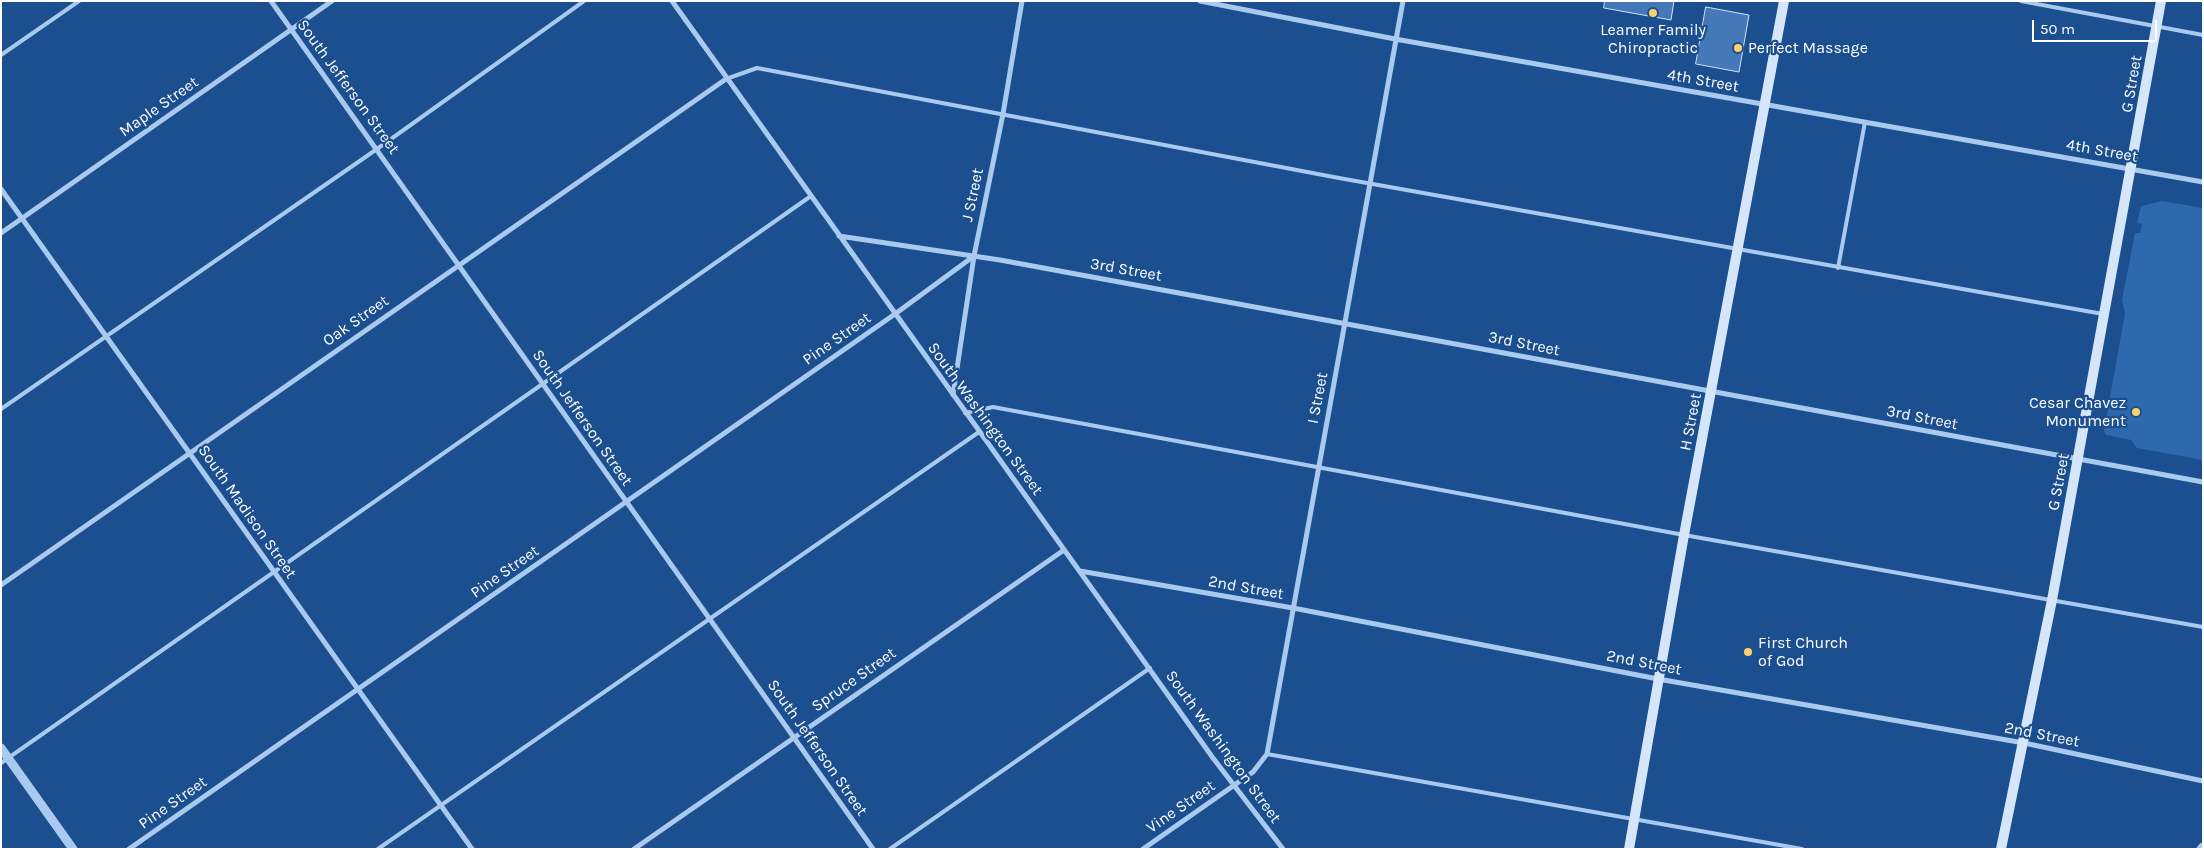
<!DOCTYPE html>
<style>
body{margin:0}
#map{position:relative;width:2204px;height:850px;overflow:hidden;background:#1b4f8f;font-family:Karla,sans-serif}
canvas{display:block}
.frame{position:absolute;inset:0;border:2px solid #fff;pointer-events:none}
.scale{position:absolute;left:2032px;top:20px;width:125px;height:22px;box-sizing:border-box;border:2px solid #fff;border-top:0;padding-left:6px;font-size:15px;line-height:18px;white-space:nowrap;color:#fff;-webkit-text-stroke:4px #1b4f8f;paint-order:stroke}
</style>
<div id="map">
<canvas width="2204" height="850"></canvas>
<div class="frame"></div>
<div class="scale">50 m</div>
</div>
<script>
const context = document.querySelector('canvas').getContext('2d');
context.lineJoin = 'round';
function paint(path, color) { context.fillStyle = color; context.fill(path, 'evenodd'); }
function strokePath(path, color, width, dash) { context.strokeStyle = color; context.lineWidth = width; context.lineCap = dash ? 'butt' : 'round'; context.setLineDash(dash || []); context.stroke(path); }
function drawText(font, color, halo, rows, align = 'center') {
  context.font = font + ' Karla,sans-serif'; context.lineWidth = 4.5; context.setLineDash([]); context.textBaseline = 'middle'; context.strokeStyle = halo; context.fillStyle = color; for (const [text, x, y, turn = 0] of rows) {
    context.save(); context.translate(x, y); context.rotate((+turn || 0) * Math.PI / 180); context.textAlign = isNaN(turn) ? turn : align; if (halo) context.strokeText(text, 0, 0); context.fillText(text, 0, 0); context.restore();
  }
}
paint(new Path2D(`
 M2162 201 2203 208V460L2137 448 2131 440 2106 435 2104 431 2125 313 2122 300 2135 233H2140L2142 224 2137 223 2141 206Z`), '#2e69ad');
const building = new Path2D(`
 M1605 1H1674L1671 20 1604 8Z
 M1706 7 1749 15 1739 72 1696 64Z`);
paint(building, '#4478b7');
strokePath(building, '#cfe3fa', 1);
strokePath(new Path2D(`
 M2021 1 2203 35
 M1 55 79 1
 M726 79 757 68 1339 178 2103 314
 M1838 268 1865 122
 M1 409 377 149 584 1
 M965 413 993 407 1684 535 2203 627
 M1267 754 1802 849
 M1 763 811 196
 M378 849 979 432
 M890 849 1150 668`), '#a9c9ee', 4);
strokePath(new Path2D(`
 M271 1 873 849
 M672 1 1213 758 1283 849
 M1200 1 1395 39 2203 182
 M1 189 472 849
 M1 233 332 1
 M839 236 1000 260 2203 482
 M953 395 974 256 1003 114 1022 1
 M1080 571 1293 608 1658 679 2024 743 2203 781
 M1 585 726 79
 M129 849 895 314 974 256
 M634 849 1064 550
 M1143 849 1253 772 1267 754 1403 1`), '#a9c9ee', 5);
strokePath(new Path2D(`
 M1 748 73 849
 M2201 849 2203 847`), '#a9c9ee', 9);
strokePath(new Path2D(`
 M1629 849 1684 535 1784 1
 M2001 849 2052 600 2161 1`), '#d6e6fa', 10);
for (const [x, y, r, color] of [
 [1653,13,5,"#ffd166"],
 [1738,48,5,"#ffd166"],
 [2136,412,5,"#ffd166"],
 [1748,652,5,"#ffd166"]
]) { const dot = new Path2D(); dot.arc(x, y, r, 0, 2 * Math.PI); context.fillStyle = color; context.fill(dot); strokePath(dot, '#1b4f8f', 2); }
drawText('16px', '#fff', '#1b4f8f', [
 ["Leamer Family",1653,30,"center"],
 ["Chiropractic",1653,48,"center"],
 ["Perfect Massage",1748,48],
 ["Cesar Chavez",2126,403,"right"],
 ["Monument",2126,421,"right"],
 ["First Church",1758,643],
 ["of God",1758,661]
], 'left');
drawText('16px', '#fff', '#1b4f8f', [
 ["4th Street",1703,81,10],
 ["G Street",2132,84,-80],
 ["South Jefferson Street",348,87,54],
 ["Maple Street",159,107,-35],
 ["4th Street",2102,151,10],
 ["J Street",973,195,-78],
 ["3rd Street",1126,270,10],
 ["Oak Street",356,321,-35],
 ["Pine Street",837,339,-35],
 ["3rd Street",1524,344,11],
 ["I Street",1318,398,-79],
 ["South Jefferson Street",582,418,55],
 ["3rd Street",1922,418,11],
 ["South Washington Street",985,419,54],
 ["H Street",1691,422,-79],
 ["G Street",2059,482,-79],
 ["South Madison Street",247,512,55],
 ["Pine Street",505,572,-35],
 ["2nd Street",1246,588,10],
 ["2nd Street",1644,663,11],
 ["Spruce Street",854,680,-35],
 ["2nd Street",2042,735,11],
 ["South Washington Street",1223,747,54],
 ["South Jefferson Street",817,748,55],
 ["Pine Street",173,803,-35],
 ["Vine Street",1181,807,-35]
]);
</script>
